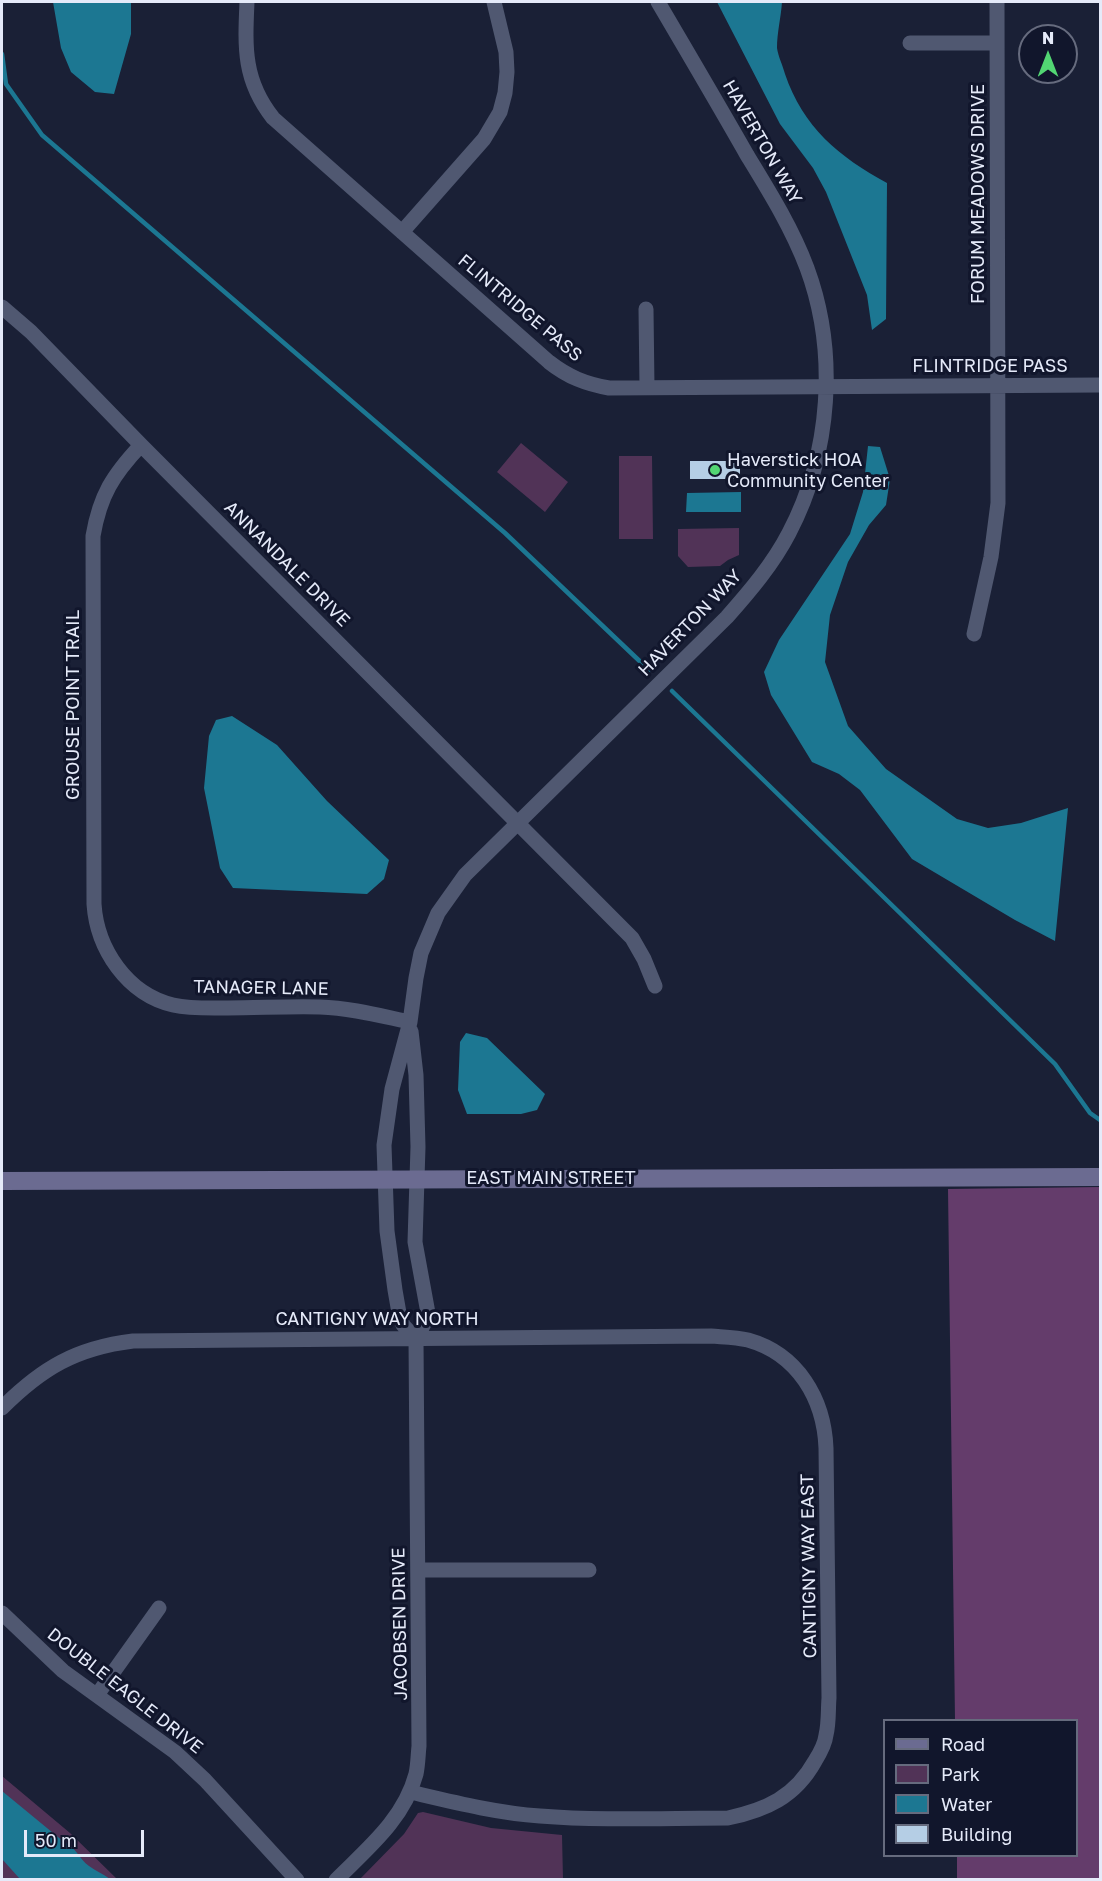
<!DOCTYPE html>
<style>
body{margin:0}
#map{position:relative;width:1102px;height:1881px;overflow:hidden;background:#1a2036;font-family:"Golos Text",sans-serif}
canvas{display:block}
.frame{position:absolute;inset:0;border:3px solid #e5eaf9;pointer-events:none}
.legend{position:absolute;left:883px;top:1719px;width:195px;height:138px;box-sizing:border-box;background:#11162c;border:2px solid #666b7e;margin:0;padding:8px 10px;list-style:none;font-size:18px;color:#e5eaf9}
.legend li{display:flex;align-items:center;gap:12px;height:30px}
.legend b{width:30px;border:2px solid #666b7e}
.north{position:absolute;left:1018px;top:24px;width:60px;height:60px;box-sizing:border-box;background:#11162c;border:2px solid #666b7e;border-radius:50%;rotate:0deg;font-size:16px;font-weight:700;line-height:24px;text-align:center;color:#e5eaf9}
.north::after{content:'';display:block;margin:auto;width:21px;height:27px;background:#52d673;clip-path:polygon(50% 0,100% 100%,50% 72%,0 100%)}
.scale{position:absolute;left:24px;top:1830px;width:120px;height:27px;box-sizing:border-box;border:3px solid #e5eaf9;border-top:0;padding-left:8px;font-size:18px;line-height:21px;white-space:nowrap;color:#e5eaf9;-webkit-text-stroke:4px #11162c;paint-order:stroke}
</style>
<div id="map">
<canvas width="1102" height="1881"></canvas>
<div class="frame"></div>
<ul class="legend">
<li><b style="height:8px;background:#6b6b91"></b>Road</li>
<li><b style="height:16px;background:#513357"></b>Park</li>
<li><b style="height:16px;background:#1c7792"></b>Water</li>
<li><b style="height:16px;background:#b5cee5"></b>Building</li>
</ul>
<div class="north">N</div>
<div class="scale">50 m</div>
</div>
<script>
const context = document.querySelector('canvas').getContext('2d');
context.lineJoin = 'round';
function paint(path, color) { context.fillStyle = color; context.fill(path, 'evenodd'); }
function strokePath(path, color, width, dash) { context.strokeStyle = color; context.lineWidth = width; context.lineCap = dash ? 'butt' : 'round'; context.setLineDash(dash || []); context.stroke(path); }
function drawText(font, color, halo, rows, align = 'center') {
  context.font = font + ' "Golos Text",sans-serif'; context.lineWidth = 6; context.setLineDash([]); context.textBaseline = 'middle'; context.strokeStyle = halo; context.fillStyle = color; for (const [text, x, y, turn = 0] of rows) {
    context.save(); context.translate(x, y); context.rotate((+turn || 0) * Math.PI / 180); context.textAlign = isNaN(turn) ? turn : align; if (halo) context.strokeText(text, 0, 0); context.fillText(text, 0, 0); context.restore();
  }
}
paint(new Path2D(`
 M521 443 568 482 545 512 497 472Z
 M619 456H652L653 539H619Z
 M739 528V555L728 560 720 566 688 567 678 556V529Z
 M2 1776 70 1833 117 1879H2Z
 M423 1812 491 1828 562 1835 563 1879H360L404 1834 418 1813Z`), '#513357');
paint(new Path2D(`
 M1100 1187V1879H957V1856H1076V1720H955L948 1189Z`), '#643c6b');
paint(new Path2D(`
 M53 2H131V34L114 94 95 92 71 72 61 48Z
 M717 2H782C781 17 777 33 777 48 778 56 783 66 785 74 803 127 839 157 887 183L886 319 872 330 867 295 826 192 813 168 780 124Z
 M868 446 880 447 890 479 886 505 869 525 848 562 830 615 825 662 848 726 886 769 957 819 988 828 1021 823 1068 808 1055 941 1015 920 912 859 860 790 839 774 812 762 771 695 764 672 779 640 850 534 863 492Z
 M741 492V512H686L687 493Z
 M232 716 277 745 327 801 389 860 384 879 367 894 233 888 220 868 204 788 209 736 216 720Z
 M466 1033 487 1038 545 1094 537 1110 521 1114H467L458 1090 460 1042Z
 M2 1791 64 1842C76 1847 79 1859 89 1866 96 1871 103 1874 110 1879H20L2 1859Z`), '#1c7792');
strokePath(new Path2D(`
 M2 54 6 84 42 135 505 533 649 670
 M672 691 1055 1064 1090 1113 1100 1120`), '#1c7792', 4.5);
paint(new Path2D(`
 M690 461H740V479H690Z`), '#b5cee5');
strokePath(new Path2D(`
 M247 2C245 47 243 80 273 118L549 362C568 377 586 384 609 388L1100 385
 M910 43H997
 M402 232 484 139 500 112 505 93 507 72 506 52 494 2
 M2 307 31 332 141 445 632 938 644 959 655 986
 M646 309 647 387
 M141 445C113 475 100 495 93 536L94 904C97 949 127 994 173 1005 191 1009 210 1008 228 1008 259 1008 290 1006 320 1007 351 1008 381 1016 410 1022
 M974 634 991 557 998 503 997 2
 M416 1339 403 1325 399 1313 395 1290 387 1231 384 1145 392 1089 410 1022 416 978 421 953 438 913 465 875 727 617C750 591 773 564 789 533 831 453 838 352 807 268 792 228 769 191 747 155 718 104 688 53 658 2
 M2 1408C42 1368 76 1348 133 1341L711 1336C723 1337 736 1337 748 1340 798 1354 824 1399 826 1448L829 1698C828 1710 829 1723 826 1735 825 1744 820 1753 815 1761 795 1797 766 1810 728 1818 665 1818 602 1821 540 1816 497 1813 453 1802 410 1792
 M418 1570H589
 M2 1613 63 1671 175 1752 205 1780 297 1880
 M97 1695 159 1608
 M336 1880C368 1848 404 1819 416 1774 418 1765 418 1755 419 1746L416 1339 426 1320 428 1313 415 1242 418 1147 416 1075 411 1031`), '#505871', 15);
strokePath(new Path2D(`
 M2 1181 1100 1177`), '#6b6b91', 18);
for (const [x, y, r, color] of [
 [715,470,6,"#52d673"]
]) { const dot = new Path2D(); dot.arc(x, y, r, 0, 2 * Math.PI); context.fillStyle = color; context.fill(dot); strokePath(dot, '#11162c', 2); }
drawText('18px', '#e5eaf9', '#11162c', [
 ["HAVERTON WAY",762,142,60],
 ["FORUM MEADOWS DRIVE",978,194,-90],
 ["FLINTRIDGE PASS",520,308,40],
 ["FLINTRIDGE PASS",990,366],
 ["ANNANDALE DRIVE",287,564,45],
 ["HAVERTON WAY",690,623,-46],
 ["GROUSE POINT TRAIL",73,705,-90],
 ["TANAGER LANE",261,988,1],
 ["EAST MAIN STREET",551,1178],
 ["CANTIGNY WAY NORTH",377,1319],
 ["CANTIGNY WAY EAST",809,1566,-91],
 ["JACOBSEN DRIVE",400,1624,-91],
 ["DOUBLE EAGLE DRIVE",125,1691,38]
]);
drawText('18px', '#e5eaf9', '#11162c', [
 ["Haverstick HOA",727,460],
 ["Community Center",727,481]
], 'left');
</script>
